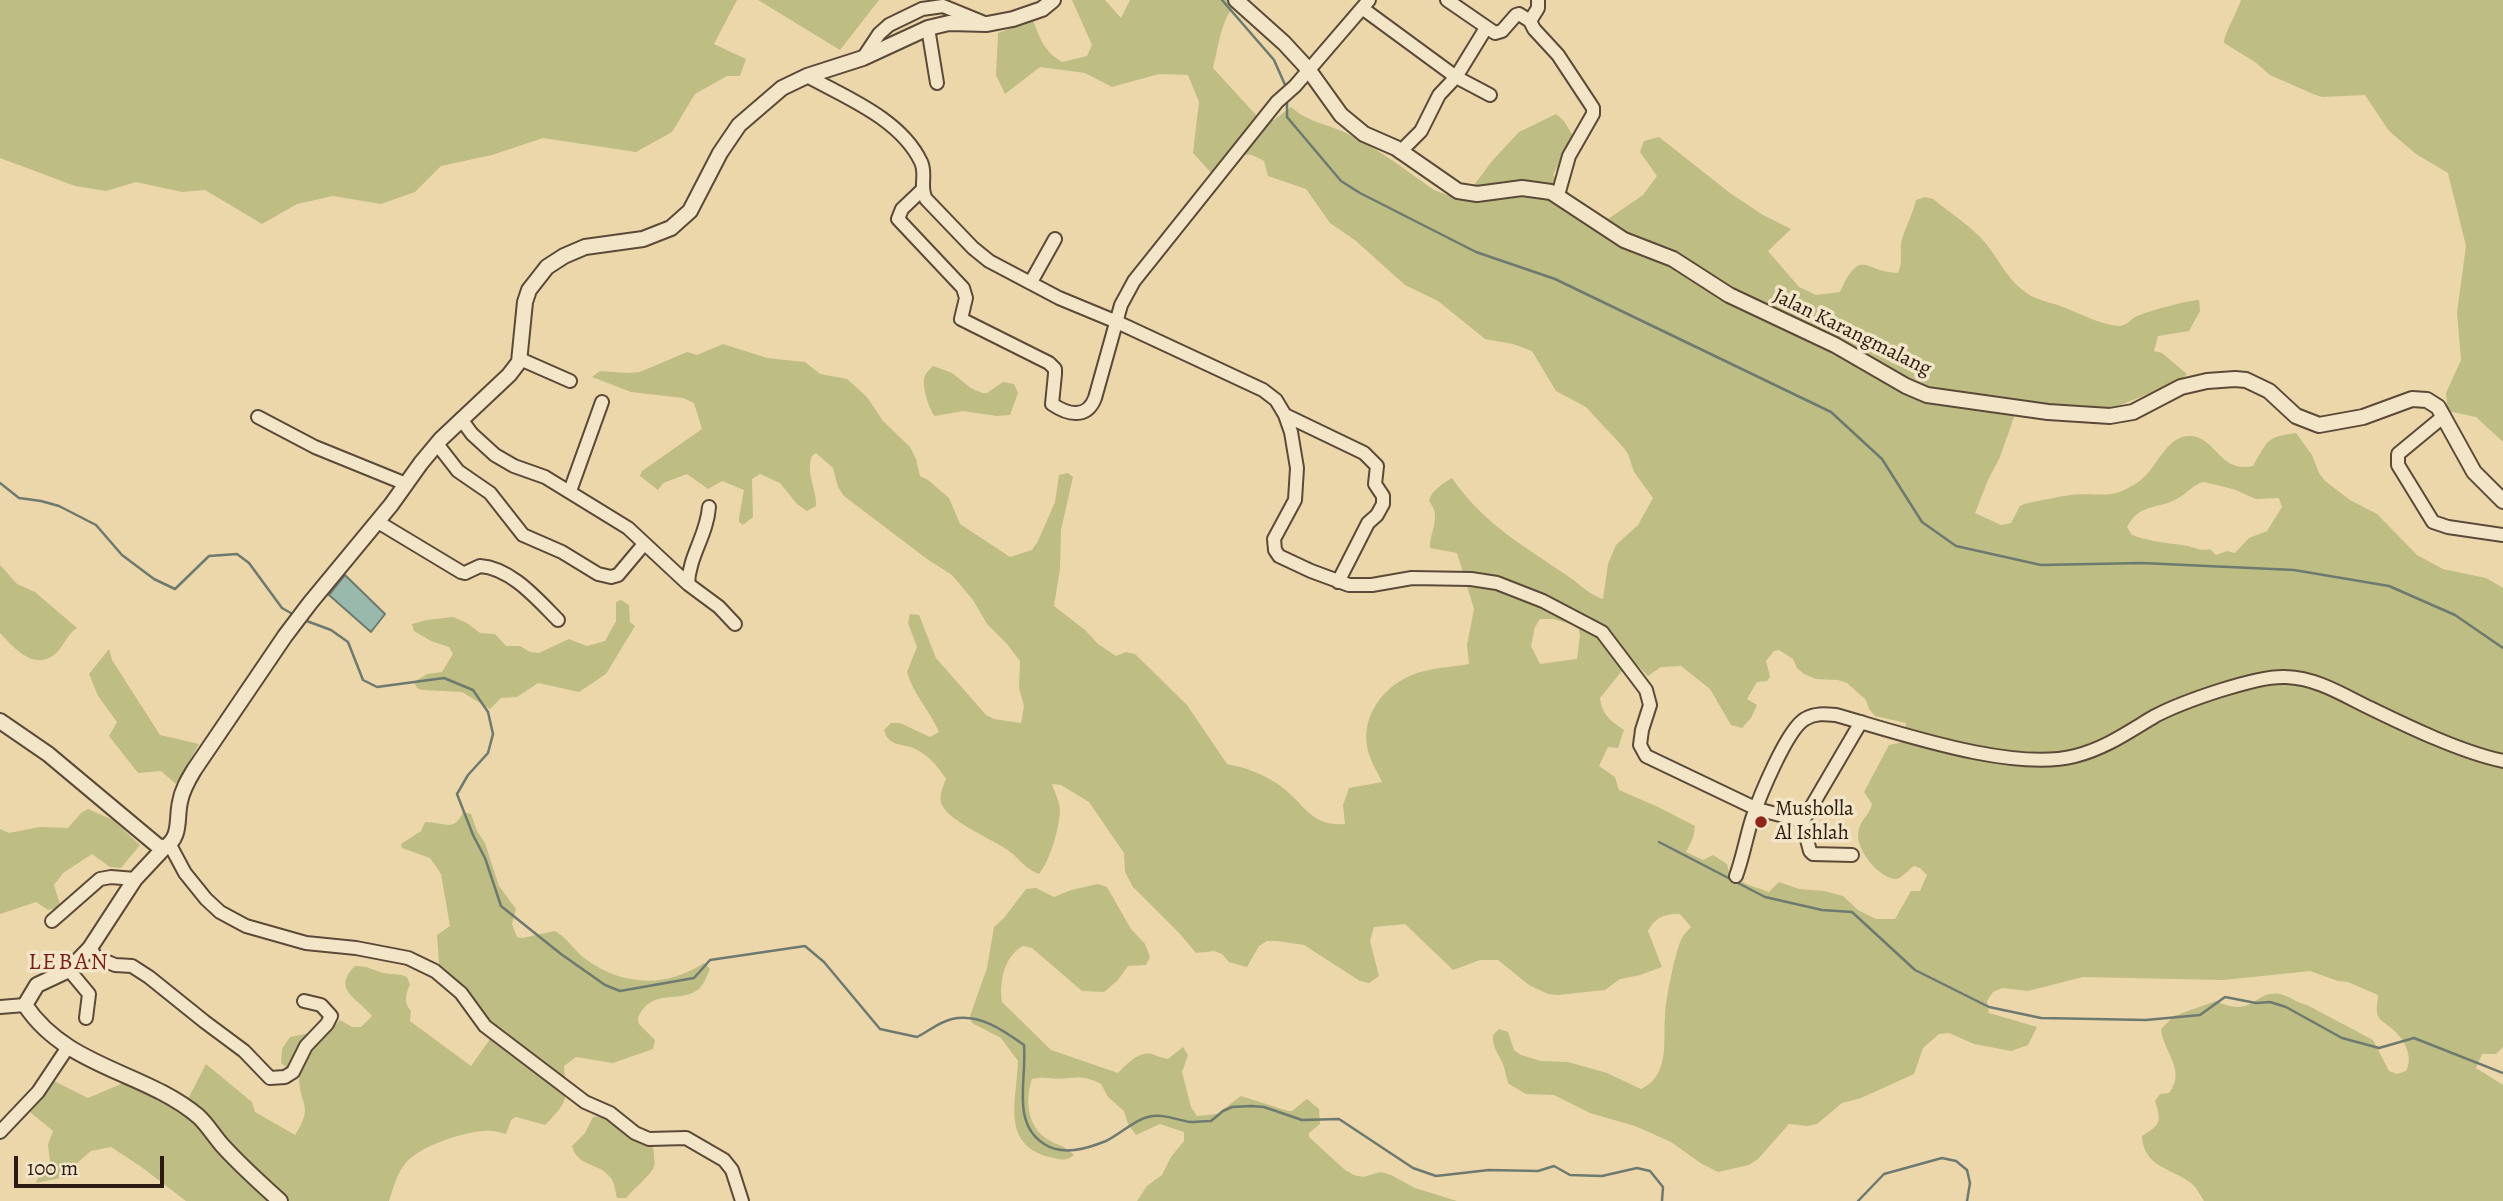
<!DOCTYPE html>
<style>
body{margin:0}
#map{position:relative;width:2503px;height:1201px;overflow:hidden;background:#ecd7ab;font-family:Alegreya,serif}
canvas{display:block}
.scale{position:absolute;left:14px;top:1156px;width:150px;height:32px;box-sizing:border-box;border:4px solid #2c1b12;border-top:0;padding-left:9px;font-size:21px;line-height:24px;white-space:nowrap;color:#2c1b12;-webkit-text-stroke:5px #f3e5c8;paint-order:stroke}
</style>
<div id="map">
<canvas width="2503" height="1201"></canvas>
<div class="scale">100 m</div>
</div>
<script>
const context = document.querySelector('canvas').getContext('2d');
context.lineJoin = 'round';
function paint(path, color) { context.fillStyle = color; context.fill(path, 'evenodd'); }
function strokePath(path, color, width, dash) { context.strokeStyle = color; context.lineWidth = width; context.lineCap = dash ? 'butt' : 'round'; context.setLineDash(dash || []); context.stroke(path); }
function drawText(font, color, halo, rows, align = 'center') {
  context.font = font + ' Alegreya,serif'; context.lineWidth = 7; context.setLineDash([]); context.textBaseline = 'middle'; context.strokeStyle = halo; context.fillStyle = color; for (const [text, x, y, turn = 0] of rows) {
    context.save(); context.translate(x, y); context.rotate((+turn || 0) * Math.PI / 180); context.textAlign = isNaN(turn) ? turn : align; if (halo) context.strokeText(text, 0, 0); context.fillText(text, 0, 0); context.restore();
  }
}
paint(new Path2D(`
 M0 0H737L714 44 746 59 740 76H727L695 94 672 132 636 152 543 138 492 155 441 166 415 192 381 204 333 196 297 204 262 224 205 190 182 192 136 182 106 191 75 186 0 158Z
 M758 0H879L840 50Z
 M1072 0H1105L1121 18 1130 0H1241C1221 13 1219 46 1213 68L1257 116 1274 120 1291 107C1308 123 1330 124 1350 135 1380 150 1407 171 1434 190L1447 195 1475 184 1492 161 1519 132 1556 114 1564 121 1573 136 1553 175 1571 195 1608 219 1643 195 1657 176 1640 152 1644 141 1659 137 1730 193 1763 215 1791 229 1768 251 1799 287 1816 295 1840 292C1861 246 1864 272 1898 273 1903 262 1900 255 1901 244 1903 232 1913 214 1916 200L1925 197 1933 199C1948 211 1966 223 1980 237 1998 255 2005 279 2028 294 2039 301 2055 303 2068 309 2082 315 2103 325 2119 326 2127 326 2130 319 2137 316 2149 311 2188 300 2199 300L2200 311 2189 331 2158 336 2154 351 2162 353 2187 374 2180 381 2113 408 2071 410 2019 403 2000 457 1988 480 1975 513 2001 525 2011 523 2020 506 2024 504C2039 501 2055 497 2071 495 2100 492 2111 501 2138 482 2156 471 2165 437 2188 436 2216 435 2219 474 2253 466 2268 440 2266 437 2296 433L2312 455 2319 473 2325 481 2350 500 2377 514 2417 555 2443 569 2486 578 2503 588V1047L2496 1054H2482L2476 1068 2503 1085V1201H2204C2200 1195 2197 1188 2191 1183 2170 1167 2144 1168 2142 1136 2160 1125 2162 1122 2155 1101L2160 1094 2169 1093C2187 1070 2163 1052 2161 1029L2174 1016 2216 1001C2254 1019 2254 990 2280 994 2289 996 2297 1003 2307 1005L2373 1040 2389 1071 2397 1074 2406 1071C2414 1056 2404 1038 2391 1028 2386 1023 2378 1021 2377 1012 2376 1008 2378 1000 2378 995L2348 982 2338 981 2310 971 2223 980 2083 977 2028 991 2002 988 1993 992 1987 1001 1989 1013 2037 1027 2028 1045 2011 1051 1974 1044 1949 1033 1939 1034 1923 1048 1914 1074 1861 1098 1842 1103 1817 1124 1807 1126 1789 1124 1758 1159 1749 1165 1718 1172 1702 1164 1671 1142 1635 1126 1590 1113 1554 1095 1526 1094 1509 1084C1506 1078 1506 1073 1504 1067 1500 1055 1492 1049 1493 1035L1499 1029 1508 1032 1514 1050 1521 1055 1541 1061 1568 1062 1607 1073 1641 1089C1670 1075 1663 1043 1665 1016 1665 1002 1675 953 1681 940 1683 935 1687 931 1691 927L1680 914C1665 913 1654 918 1648 931L1662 967 1640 975 1620 979 1605 990 1558 995 1548 994 1529 985 1498 960H1480L1453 970 1405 924 1374 927 1370 941 1379 976 1369 983 1360 981 1304 945 1277 941H1267L1259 946 1247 967 1229 962 1222 954 1214 951 1196 953 1180 934 1133 887 1125 872 1124 853 1089 802 1061 785 1052 784C1055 793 1060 802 1060 811 1059 829 1050 861 1039 874 1025 869 1021 860 1009 851 993 839 951 823 942 805 938 797 943 787 946 779 939 768 931 758 919 751 905 742 889 749 884 730L891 723H900L930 737 939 732C930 711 913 694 907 672L917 647 908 623 910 614 919 615 936 658 986 715 994 719 1021 723 1024 706 1019 688 1020 661 1007 644 987 624 973 600 952 575 927 559 844 496 838 487 833 468 816 453 812 456C805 472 817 489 816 506L807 511 797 504 780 483 760 474 752 479 753 517 743 525 739 522V518L744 490 722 481 708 489 687 474 663 483 658 490 640 476 642 471 702 429 694 403 683 398 631 392 592 377 600 371 627 373 640 372 687 352 697 355 723 344 767 358 805 362 820 374 847 379 867 397 883 421 910 447 916 459 920 476 928 480 949 498 960 524 1010 557 1032 550 1038 541 1055 502 1059 475 1068 473 1073 477 1061 530 1060 569 1054 606 1085 630 1098 644 1116 656 1126 652 1135 654 1187 705 1227 764C1247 768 1266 775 1282 787 1305 805 1312 827 1345 824L1343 805 1349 788 1382 782C1377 771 1369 759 1367 747 1361 710 1391 678 1425 671 1439 667 1454 667 1469 664L1467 645 1474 609 1457 553 1430 548C1430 530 1442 517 1429 501 1432 490 1442 484 1452 478 1484 525 1526 547 1572 579 1583 587 1590 595 1603 599L1608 564 1616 545 1638 525 1653 498 1634 472 1628 454 1623 447 1586 407 1556 391 1532 351 1513 344 1485 339 1438 301 1405 285 1356 241 1330 223 1306 189 1268 176 1264 161 1252 155 1230 154 1214 176 1193 153 1199 102 1188 75 1159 74 1112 87 1085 73 1040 67 1005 94 996 75 998 33 1033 20C1040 39 1044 51 1062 62L1087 56 1092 45ZM2204 482 2233 489 2256 499 2279 498 2282 507 2267 531 2249 538 2235 553 2227 551 2216 555 2210 549C2199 552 2193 546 2182 545 2165 543 2148 541 2132 535L2127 527C2140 502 2160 510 2180 497 2189 492 2192 485 2204 482ZM1540 619H1553L1578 626 1580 635 1577 659 1540 664 1531 646 1535 627ZM1779 650 1793 659 1797 668 1804 674 1816 679 1838 680 1847 683 1866 700 1869 709 1875 716 1906 723 1903 742 1889 745 1864 792 1872 804C1870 815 1859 820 1858 834 1857 850 1878 878 1896 879 1901 879 1909 869 1914 866L1920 868 1927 875 1920 891H1911L1895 919H1876L1858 910 1843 896 1824 891 1799 889 1779 882 1769 892 1746 884 1729 873 1727 864 1713 855 1703 860 1686 852 1693 838 1695 826 1658 807 1619 790 1615 777 1599 766 1608 747 1618 748 1624 730C1611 721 1602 715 1600 698L1621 672 1635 663 1648 676 1661 667 1681 666 1710 689 1731 725 1742 728 1751 718 1757 705 1747 699 1757 682 1767 681 1770 677 1766 661 1774 651Z
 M2241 0H2503V442L2476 417 2448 411 2446 393 2461 360 2457 312 2466 246 2448 173 2416 154 2389 131 2365 95 2322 97 2313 94 2270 75 2255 62 2224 43C2224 33 2237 13 2241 0Z
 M933 366 952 373 971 388 982 393H987L1003 382 1014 384 1018 393 1010 415 997 416 963 411 935 416C929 410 921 385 925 376 926 373 930 369 933 366Z
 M0 565 17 584 35 592 77 628C68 634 66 641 60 649 38 675 16 650 0 633Z
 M621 600 629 605 630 622 635 626 606 674 579 692 538 683 517 697 501 698 490 709 462 692 422 690 417 688 414 682 427 674 442 672 453 654 449 647 431 641 414 631 412 624 427 620 453 617 467 623 480 633 495 634 506 646H520L530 652 539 653 569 639 587 646 605 641 616 621V602Z
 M109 649 112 660 160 735 199 744 176 784 161 771 138 773 109 736 117 722 98 696 89 674Z
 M88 809 113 820 140 845 121 868 110 867 92 854 63 873 54 885 60 904 57 908 48 910 36 902 0 914V829L9 833 40 827 68 828 81 813Z
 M463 812 471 814 477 831 485 843 499 886 516 909 512 924 517 937 522 938 555 931C568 938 575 952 587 960 623 986 666 988 704 963L710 969C707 976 704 984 699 989 681 1003 659 990 643 1009 639 1015 637 1017 639 1024L655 1040 653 1049 613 1063 576 1057 564 1066C566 1099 571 1099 545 1125L516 1117 511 1120 506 1134C499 1132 492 1130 484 1131 462 1132 417 1147 404 1165 396 1176 393 1189 389 1201H186L140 1166 111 1147 91 1151 60 1178 36 1183 41 1171 50 1161 48 1145 53 1131 30 1112 52 1080 88 1098 140 1076 168 1093 188 1099 206 1064 252 1102 255 1112 295 1135C315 1104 299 1107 299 1076L281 1063 282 1049 290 1037 305 1034 327 1033 340 1020 352 1027H361L372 1016C358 998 331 990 355 966 370 966 371 970 384 973 392 975 399 973 407 977L410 985C405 994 404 1004 411 1011L410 1021 471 1066 497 1029 473 1006 457 980 439 964 437 935 450 926 441 874 430 858 402 848 401 844 421 831 425 822C443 821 454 834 463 812Z
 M1098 884 1107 887 1131 929 1145 944 1150 957 1146 965 1128 966 1118 980 1104 992 1082 991 1032 948 1023 946C1004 956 999 982 1002 1002L1051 1050 1118 1073C1127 1064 1138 1051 1152 1054 1158 1056 1162 1058 1168 1059L1183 1047 1188 1055 1182 1072 1191 1107 1197 1116 1217 1114 1241 1096 1288 1111H1292L1307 1099 1319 1109 1320 1124 1309 1133V1137L1345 1170 1354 1175 1363 1177 1381 1172 1391 1175 1415 1188 1457 1201H1137L1147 1186 1162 1175 1171 1157 1184 1141V1132L1160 1124 1136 1135 1128 1124 1124 1111 1108 1097 1101 1084C1079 1072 1070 1081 1049 1078 1042 1078 1039 1077 1032 1079 1025 1100 1027 1126 1047 1139 1059 1147 1062 1143 1074 1155 1066 1162 1059 1159 1049 1157 1000 1144 1017 1099 1018 1061L1001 1038 972 1023 970 1016 987 968 994 927 1004 918 1026 889 1036 888 1054 897 1071 890Z
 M605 1116C627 1119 652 1128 654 1153 654 1159 656 1164 653 1169 646 1179 634 1189 626 1198H617C615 1191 615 1182 610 1177 598 1162 577 1167 572 1146L585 1133 593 1117Z`), '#bebd84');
const water = new Path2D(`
 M345 575 385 614 371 632 329 595Z`);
paint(water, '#99b9ad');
strokePath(water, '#6d7a6f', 2);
strokePath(new Path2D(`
 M1222 0 1274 60 1286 87
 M1287 100V117L1341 181 1360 193 1476 252 1555 279 1831 412 1882 459 1922 522 1956 546 2041 565 2142 563 2294 570 2389 586 2455 615 2503 648
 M0 483 19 498 41 501 59 506 96 525 122 555 154 579 175 589 209 556 237 554 249 563 282 608 296 616
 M304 620 331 630 348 642 363 680 377 687 444 678 473 690 488 712 493 734 488 753 468 775 457 794 473 835 485 858 501 906 561 954 605 985 620 991 694 978 710 960 805 946 824 962 880 1029 917 1037C929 1031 939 1022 952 1019 979 1013 1003 1030 1024 1045 1027 1079 1011 1123 1044 1144 1063 1156 1086 1149 1106 1141 1119 1135 1136 1119 1148 1117 1163 1113 1176 1120 1190 1122 1197 1122 1204 1121 1211 1121L1223 1111 1232 1107 1251 1106 1264 1107 1302 1120 1339 1119 1413 1168 1436 1176 1489 1170 1538 1171 1554 1166 1570 1175 1602 1176 1637 1168 1650 1171 1663 1187 1662 1201
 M1659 842 1765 897 1822 910 1852 912 1915 970 1989 1007 2041 1018 2146 1020 2200 1015 2225 997 2256 1003 2270 1002 2286 1007 2342 1038 2379 1048 2414 1038 2503 1073
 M1858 1201 1884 1174 1942 1158 1956 1161 1967 1170 1970 1183 1967 1201`), '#6d7a6f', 2.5);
const minor = new Path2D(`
 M1447 0 1495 33 1502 31 1516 15 1519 14 1530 21 1534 29 1558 55 1593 108V114L1569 156 1558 195
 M1362 8 1456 77 1490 95
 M1530 21 1538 8V0
 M928 28 937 83
 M863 58 879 34 889 25 922 9 943 6 982 22
 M807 76C845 97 901 119 921 162 927 174 919 187 926 199L973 248 989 261 1059 298 1117 322 1218 369 1263 390 1276 400 1285 415 1291 432 1297 468 1295 500 1274 539 1275 550 1279 556 1311 571 1349 585H1372L1412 578 1471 579 1497 583 1543 601 1602 632 1646 690 1650 705 1642 730 1640 745 1646 756 1757 809 1803 821 1861 722
 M1400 152 1421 131 1439 95 1456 77 1486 28
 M923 189 902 209 898 219 963 288 966 298 961 319 1049 363 1055 369V374L1052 404C1068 415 1087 419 1095 398L1121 305 1134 281 1277 102 1295 86 1369 0
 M1031 282 1055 239
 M520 359 570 381
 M1285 415 1364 453 1377 466 1375 484 1383 496V504L1377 515 1368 523 1338 582
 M2444 416 2398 454V465L2433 522 2448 527 2503 535
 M258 417 315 447 406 484
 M461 419 472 434 495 455 514 466 545 477 628 528 688 584 719 607 735 624
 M437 444 458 471 490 493 523 535 562 552 598 574 611 577 618 575 644 544
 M570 491 602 402
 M378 522 461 572 465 573 480 566C511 568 537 599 558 620
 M688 584C689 556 707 535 709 507
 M1802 821 1810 851 1813 854 1852 855
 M170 845 185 873 206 899 220 912 246 926 306 943 356 948 408 958 435 971 461 993 485 1026 585 1102 610 1113 635 1133 649 1139 686 1138 724 1160 732 1170 742 1201
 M1736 876C1743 857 1746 838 1752 819 1759 798 1787 729 1805 719 1815 713 1825 714 1836 715 1900 733 2012 772 2075 756 2106 748 2128 732 2155 716 2182 702 2257 675 2286 677 2317 678 2343 695 2370 708 2409 727 2461 752 2503 761
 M52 921 100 879 111 877 135 879
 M90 948 96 957 115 965 132 966 149 977 205 1022 244 1051 270 1078 285 1077 293 1072 306 1046 327 1024 331 1016 321 1005 304 1001
 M69 970 89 994 86 1018
 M0 1007 25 1005
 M0 1132 38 1092 68 1047`);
const tertiary = new Path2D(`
 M1236 0 1284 43 1308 69 1341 115 1364 134 1396 148 1458 191 1477 194 1522 188 1551 192 1624 240 1673 259 1729 295 1835 345 1906 386 1927 395 2048 412 2110 416 2133 412 2181 387 2207 381 2235 379 2246 380 2269 391 2296 416 2319 425 2363 417 2412 399 2427 400 2438 407 2474 472 2503 501
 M0 721 48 754 158 846 164 848C182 837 176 819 180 802 182 790 188 780 194 770L285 636 310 603 391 505 421 463 441 439 509 375 519 362 525 302 529 290 547 267 564 256 585 247 643 239 671 228 690 211 720 153 739 125 782 88 807 76 863 58 928 28 949 23 987 24 1013 19 1042 9 1053 0
 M164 848 135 879 90 948 69 970 37 985 25 1005C67 1068 144 1071 198 1116 207 1124 214 1136 222 1145 240 1165 260 1183 280 1201`);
strokePath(minor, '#5c4a38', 16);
strokePath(tertiary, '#5c4a38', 18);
strokePath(minor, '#f3e5c8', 12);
strokePath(tertiary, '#f3e5c8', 14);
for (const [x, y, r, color] of [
 [1761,822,7,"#8f2418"]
]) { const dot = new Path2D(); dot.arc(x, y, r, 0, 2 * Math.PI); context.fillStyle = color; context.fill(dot); strokePath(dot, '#f3e5c8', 2.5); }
drawText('21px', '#2c1b12', '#f3e5c8', [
 ["Jalan Karangmalang",1852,333,26]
]);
drawText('21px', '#2c1b12', '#f3e5c8', [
 ["Musholla",1775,810],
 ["Al Ishlah",1775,834]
], 'left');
context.letterSpacing = '2px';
drawText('24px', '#7a1f14', '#f3e5c8', [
 ["LEBAN",69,963]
]);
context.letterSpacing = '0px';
</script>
